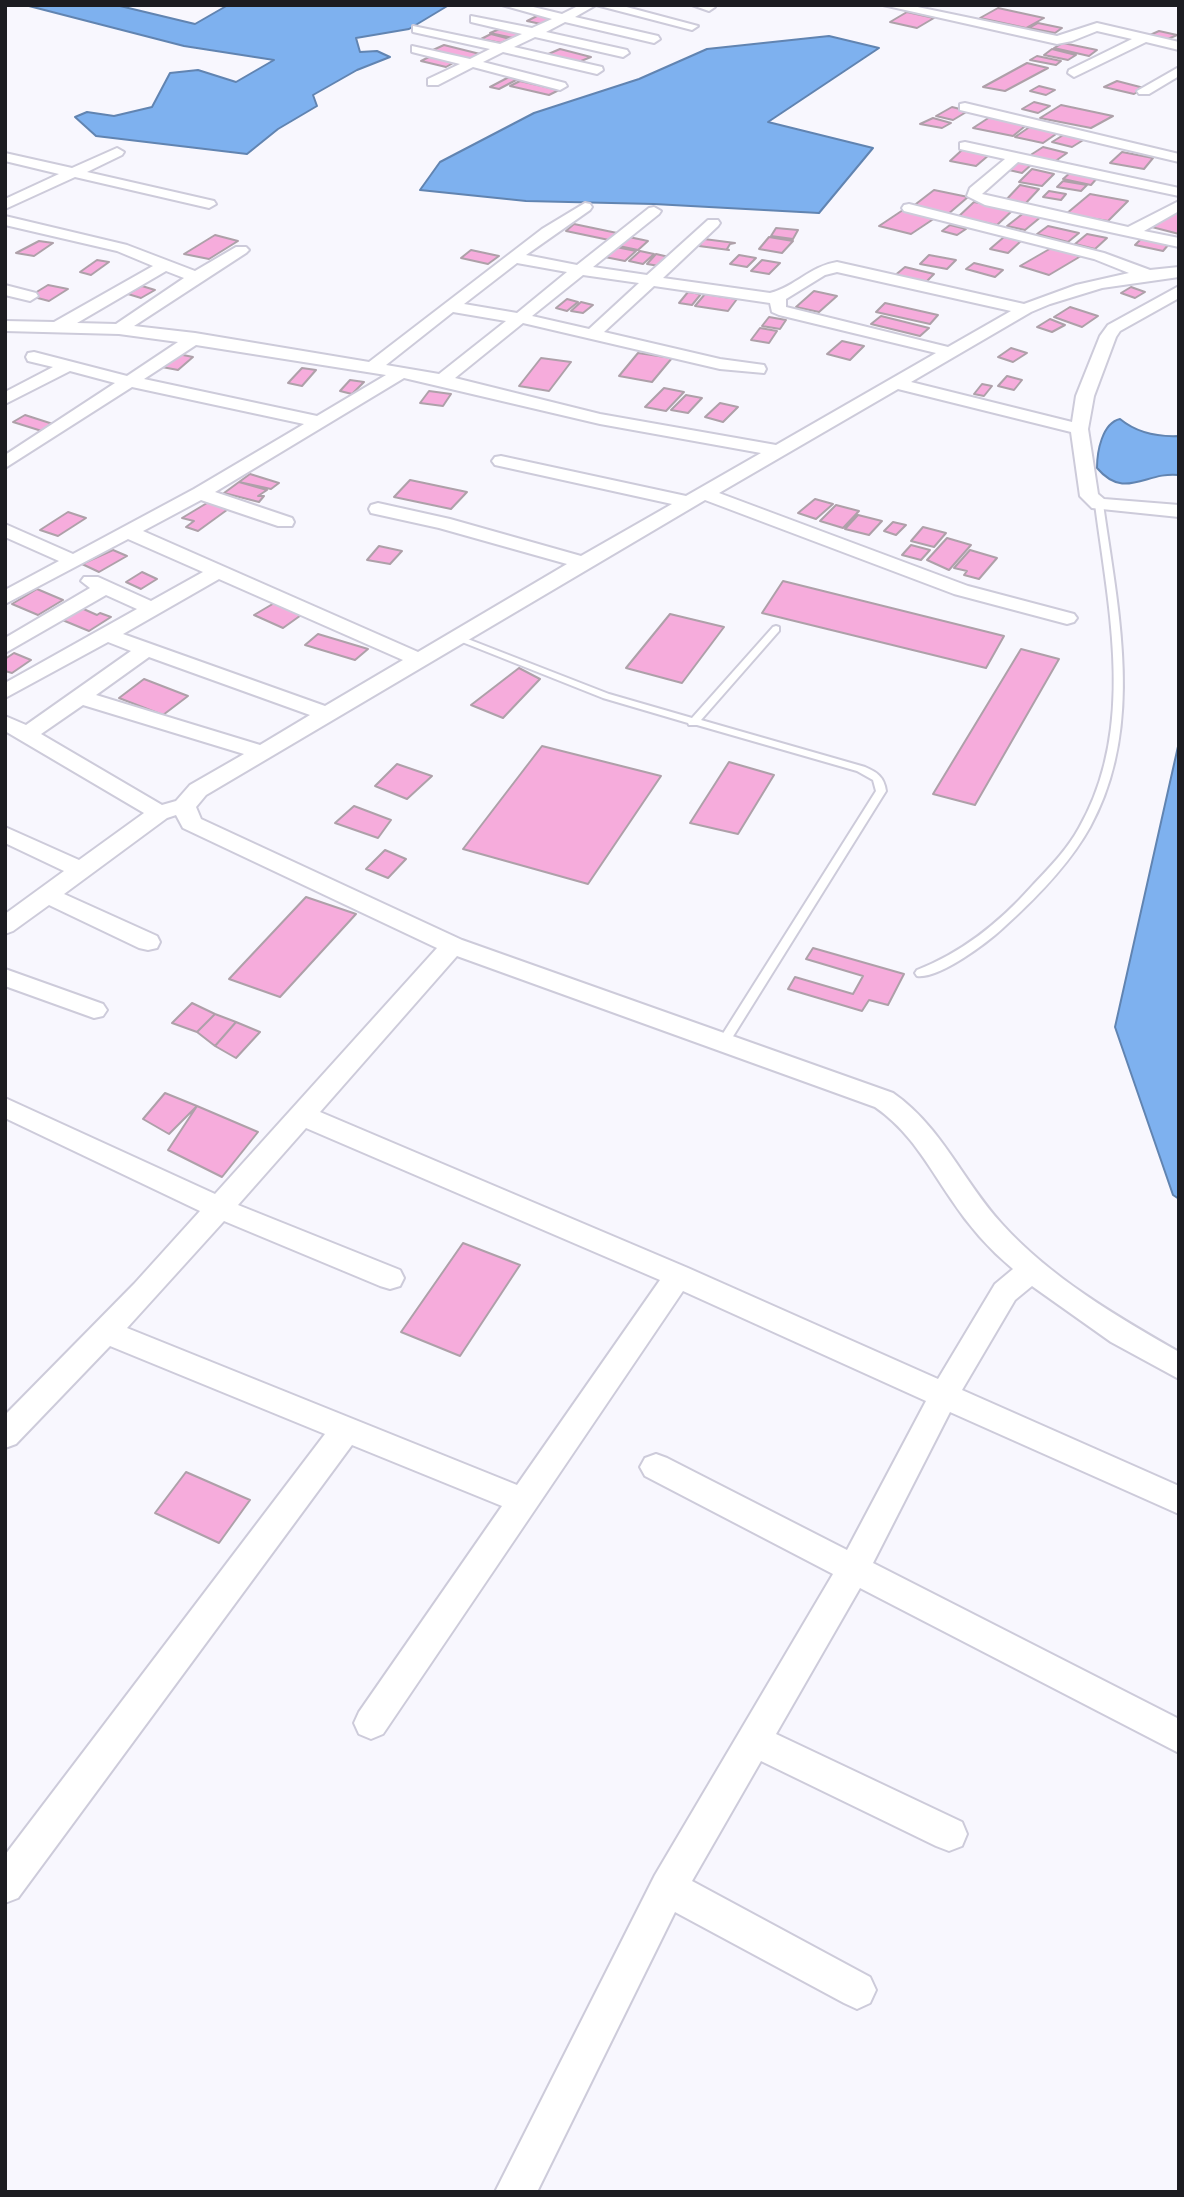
<!DOCTYPE html>
<style>
body{margin:0}
#map{position:relative;width:1184px;height:2197px;overflow:hidden;background:#f8f7fe;font-family:Helvetica,sans-serif}
canvas{display:block}
.frame{position:absolute;inset:0;border:7px solid #1c1c21;pointer-events:none}
</style>
<div id="map">
<canvas width="1184" height="2197"></canvas>
<div class="frame"></div>
</div>
<script>
const context = document.querySelector('canvas').getContext('2d');
context.lineJoin = 'round';
function paint(path, color) { context.fillStyle = color; context.fill(path, 'evenodd'); }
function strokePath(path, color, width, dash) { context.strokeStyle = color; context.lineWidth = width; context.lineCap = dash ? 'butt' : 'round'; context.setLineDash(dash || []); context.stroke(path); }
const water = new Path2D(`
 M25 5H116L195 24 228 5H449L409 29 356 38 360 52 377 51 390 57 357 70 313 95 317 106 278 129 247 154 96 136 75 117 87 112 114 116 152 107 170 73 198 70 236 82 274 60 184 46Z
 M829 36 879 48 768 122 873 148 819 213 654 204 526 201 420 190 440 162 534 113 639 79 707 49Z
 M1120 419C1137 433 1157 437 1179 436V475C1146 471 1125 501 1097 468 1097 452 1102 423 1120 419Z
 M1179 742V1199L1173 1195 1115 1027Z`);
paint(water, '#7eb1ef');
strokePath(water, '#6184b1', 2);
const building = new Path2D(`
 M998 8 1044 18 1026 28 980 18Z
 M907 12 934 18 917 28 890 22Z
 M539 15 553 18 541 24 527 21Z
 M1038 23 1062 28 1055 33 1029 28Z
 M502 28 524 33 513 38 490 33Z
 M1159 31 1177 35 1168 39 1150 35Z
 M491 34 510 39 501 43 481 39Z
 M1063 43 1097 50 1089 56 1054 48Z
 M444 45 480 54 469 59 433 50Z
 M560 49 591 57 576 63 546 55Z
 M1052 49 1076 55 1068 60 1044 55Z
 M431 56 455 62 446 67 421 61Z
 M1037 56 1061 61 1056 65 1030 60Z
 M1027 63 1048 68 1005 91 983 87Z
 M509 77 518 79 499 89 490 87Z
 M520 81 559 90 549 95 510 86Z
 M1117 81 1144 88 1134 94 1104 87Z
 M1039 86 1055 90 1046 95 1030 91Z
 M1034 102 1050 106 1038 113 1022 109Z
 M1061 105 1113 116 1091 128 1040 118Z
 M952 107 968 111 953 120 936 116Z
 M993 115 1029 123 1013 136 973 128Z
 M933 118 951 123 942 128 920 124Z
 M1031 126 1059 132 1043 143 1015 137Z
 M1065 134 1085 139 1072 147 1052 142Z
 M1043 147 1067 153 1054 162 1029 156Z
 M962 150 989 155 976 166 950 161Z
 M1122 152 1153 158 1144 169 1110 163Z
 M1018 162 1031 165 1022 173 1009 170Z
 M1032 169 1054 174 1042 186 1019 182Z
 M1071 172 1098 177 1091 185 1063 179Z
 M1063 181 1087 185 1081 191 1057 187Z
 M1020 185 1039 189 1025 204 1005 201Z
 M934 190 968 197 947 215 912 207Z
 M1049 191 1066 194 1061 200 1043 197Z
 M1090 194 1128 201 1108 221 1066 214Z
 M974 202 1013 210 997 225 958 217Z
 M903 210 935 218 911 234 879 226Z
 M1179 210V234L1148 226Z
 M1025 212 1042 216 1025 230 1007 226Z
 M574 224 617 233 609 240 566 231Z
 M950 225 966 229 957 235 942 231Z
 M1048 226 1079 233 1068 242 1037 234Z
 M776 228 798 230 793 239 771 236Z
 M1087 234 1107 238 1095 249 1075 244Z
 M215 235 238 241 209 259 184 254Z
 M629 237 648 241 638 250 619 246Z
 M769 237 793 241 782 253 759 249Z
 M1004 237 1021 241 1008 253 990 249Z
 M1142 238 1169 244 1163 251 1135 245Z
 M704 239 735 243 730 244 727 249 729 250 699 246Z
 M39 241 53 243 34 256 16 253Z
 M616 247 636 251 625 261 605 257Z
 M1053 247 1081 256 1049 275 1020 266Z
 M471 250 499 256 488 264 461 258Z
 M640 251 654 254 643 264 629 261Z
 M656 254 669 257 659 266 647 264Z
 M739 255 756 258 747 267 730 264Z
 M929 255 956 260 947 269 920 264Z
 M97 260 109 262 91 275 80 272Z
 M762 260 780 263 769 274 751 271Z
 M974 263 1003 270 995 277 966 269Z
 M905 267 934 274 924 284 893 277Z
 M48 285 68 289 49 301 30 296Z
 M142 286 155 290 141 298 128 294Z
 M1131 287 1145 292 1135 298 1121 293Z
 M814 291 837 296 819 312 796 307Z
 M688 292 701 294 692 305 679 303Z
 M705 294 737 299 728 311 695 306Z
 M567 299 578 302 567 311 556 308Z
 M581 302 593 305 583 313 571 311Z
 M885 303 938 315 930 324 876 312Z
 M1070 307 1098 316 1082 327 1054 317Z
 M881 316 929 328 920 336 871 324Z
 M769 317 786 320 780 329 762 326Z
 M1050 319 1065 325 1052 332 1037 327Z
 M760 328 777 331 769 343 751 340Z
 M842 341 864 346 850 360 827 354Z
 M1011 348 1027 353 1013 362 998 357Z
 M638 353 672 358 652 382 619 376Z
 M178 354 193 357 178 370 162 367Z
 M541 358 571 362 549 391 519 386Z
 M302 368 316 370 302 386 288 383Z
 M1007 376 1022 380 1014 390 998 386Z
 M350 380 364 382 352 394 340 391Z
 M982 384 992 386 984 396 974 394Z
 M664 388 684 392 666 411 645 407Z
 M429 391 451 394 443 406 420 403Z
 M686 395 702 398 688 413 671 410Z
 M720 403 738 407 723 422 705 417Z
 M25 415 56 425 45 432 13 422Z
 M250 474 279 483 271 489 239 482Z
 M410 480 467 492 451 509 394 497Z
 M239 482 267 490 258 496H264L259 502 224 493Z
 M815 499 833 504 816 519 798 513Z
 M212 500 231 507 198 531 186 527 194 521 182 518Z
 M836 505 859 511 843 528 820 521Z
 M68 512 86 518 58 536 40 530Z
 M858 515 882 521 869 535 845 529Z
 M893 522 906 525 896 535 884 531Z
 M923 527 946 533 934 547 911 541Z
 M947 538 971 545 949 570 927 560Z
 M911 545 930 550 921 560 902 555Z
 M379 546 402 551 390 564 367 560Z
 M113 550 127 556 99 572 82 564Z
 M970 550 997 558 979 579 964 575 967 571 954 568Z
 M142 572 157 579 141 589 126 582Z
 M783 581 1004 636 986 668 762 613Z
 M37 589 63 600 38 615 12 604Z
 M276 602 304 613 283 628 254 615Z
 M79 607 97 615 100 613 111 617 89 631 60 619Z
 M670 614 724 627 682 683 626 668Z
 M318 634 368 649 355 660 305 645Z
 M1021 649 1059 659 975 805 933 794Z
 M14 653 31 660 12 673 5 671V659Z
 M519 668 540 679 503 718 471 705Z
 M144 679 188 696 163 715 119 698Z
 M542 746 661 776 588 884 463 849Z
 M729 762 774 775 738 834 690 823Z
 M397 764 432 776 407 799 375 786Z
 M354 806 391 820 378 838 335 823Z
 M385 850 406 859 388 878 366 869Z
 M306 897 356 914 280 997 229 979Z
 M813 948 904 974 888 1005 869 1000 862 1011 788 989 795 977 853 994 863 976 806 959Z
 M192 1003 215 1014 197 1032 172 1023Z
 M215 1014 236 1022 215 1046 197 1032Z
 M236 1022 260 1032 236 1058 215 1046Z
 M165 1093 197 1106 169 1134 143 1119Z
 M197 1106 258 1132 222 1177 168 1150Z
 M463 1243 520 1265 460 1356 401 1332Z
 M186 1472 250 1500 219 1543 155 1513Z`);
paint(building, '#f6acdc');
strokePath(building, '#aea0a9', 2);
const service = new Path2D(`
 M1099 501 1103 504C1118 611 1145 727 1090 827 1069 865 1035 899 1003 928 987 943 939 979 917 976L915 973 917 970C963 952 999 923 1032 886 1049 868 1067 850 1079 828 1136 729 1109 611 1095 504Z
 M776 626 779 627V631L701 720 865 767C877 772 884 777 886 791L727 1046 723 1047 717 1043 876 791 873 780 857 771 697 725H689L688 723 603 698 452 638 457 635 460 636 609 694 692 718 773 627Z`);
const minor = new Path2D(`
 M502 5H525L562 14 580 5H596L575 17 658 36 660 39 654 43 565 22 546 32 627 50 629 53 623 57 535 37 514 47 602 67 603 70 597 74 503 52 483 62 565 83 567 86 560 90 473 67 438 85H428V79L460 64 412 52V46L470 59 490 49 413 32V26L500 44 522 34 471 22V16L532 28 552 19Z
 M596 5H619L698 26 692 30Z
 M692 5H714L715 7 709 11Z
 M883 5H908L1057 36 1097 23 1179 42V50L1146 42 1074 77 1068 73 1069 70 1132 39 1097 31 1072 41 1057 44Z
 M1179 67V76L1149 94H1139L1137 91Z
 M965 103 1179 154V162L960 110V104Z
 M965 142 1179 188V196L1018 162 982 194 1128 227 1179 201V211L1144 231 1179 238V247L985 205 967 196 970 188 1005 159 960 149V143Z
 M117 148 124 152 122 155 87 172 214 201 216 204 209 208 75 177 5 209V199L59 174 5 161V153L72 168Z
 M585 203 590 204 592 207 590 210 526 255 577 265 649 208 654 207 661 211 659 214 593 267 647 275 708 220H718L720 223 718 226 663 278 770 293C795 287 810 266 837 262L1024 304 1076 285 1129 273 1094 259 904 211 902 208 904 205 909 204 1104 253 1150 270 1179 267V277L1102 288 1050 304 1031 312 911 382 1072 422 1076 396 1100 336 1108 325 1179 286V298L1120 331 1116 337 1094 396 1088 429 1098 494 1104 499 1179 505V517L1092 508 1080 496 1071 432 898 389 719 493 968 586 1074 614 1077 618 1074 622 1067 624 954 594 705 500 206 795 196 807 201 819 462 940 893 1093C942 1127 963 1182 1002 1224 1051 1278 1116 1316 1179 1352V1379L1111 1342 1032 1286 1015 1300 962 1390 1179 1486V1514L950 1412 873 1563 1179 1719V1753L860 1588 776 1734 962 1822 967 1834 962 1846 949 1851 936 1846 761 1761 692 1881 870 1977 876 1990 870 2003 857 2009 844 2003 675 1912 537 2192H495L655 1875 833 1574 645 1476 640 1467 645 1458 656 1454 667 1458 847 1550 926 1401 683 1291 383 1734 371 1739 359 1734 354 1723 359 1712 502 1506 352 1445 18 1898 5 1903V1855L325 1434 110 1346 16 1444 5 1448V1415L134 1284 200 1211 5 1118V1098L215 1194 437 948 183 828 176 815 167 818 64 894 157 936 160 942 157 948 148 950 139 948 49 905 13 931 5 934V914L64 871 5 843V827L79 860 144 813 5 731V716L26 725 131 651 108 642 5 698V683L137 609 106 595 5 653V638L90 588 81 581 84 577H98L151 601 203 572 128 539 5 604V590L59 561 5 537V524L73 554 194 489 304 424 132 387 5 468V455L115 383 70 371 5 404V392L53 367 28 361 26 357 28 353 34 352 127 376 178 342 119 334 5 331V321L54 322 153 266 117 251 5 225V216L127 245 195 271 236 247H246L249 250 246 253 134 326 195 333 369 362 542 229ZM517 263 567 272 517 313 464 304ZM166 271 184 278 116 324 77 323ZM837 272 1011 311 948 347 786 307V299L825 275ZM583 275 639 283 589 329 532 316ZM654 286 770 303 772 312 779 315 936 353 776 445 600 414 455 378 523 323 720 369 764 373 766 369 764 365 720 359 604 332ZM453 312 506 321 439 374 386 365ZM196 345 386 375 317 416 144 379ZM404 378 600 424 761 453 686 496 501 456 495 457 492 461 495 465 672 504 581 556 450 519 378 503 371 505 369 509 371 513 439 528 567 564 418 652 143 531 201 500 278 526H292L294 522 292 518 215 492ZM219 579 403 660 325 706 123 634ZM149 657 310 715 260 745 96 695ZM83 705 244 754 190 785 176 801 162 805 41 734ZM457 956 875 1107C910 1131 927 1164 951 1199 968 1225 989 1249 1013 1269L995 1284 938 1379 688 1268 320 1112ZM306 1128 660 1280 517 1485 127 1328 224 1221 380 1286 390 1289 400 1286 404 1278 400 1270 238 1205Z
 M5 285 36 293 38 296 30 301 5 295Z
 M5 969 103 1004 107 1010 103 1016 94 1018 5 986Z`);
strokePath(service, '#cdcbda', 4);
strokePath(minor, '#cdcbda', 4);
paint(service, '#fff');
paint(minor, '#fff');
</script>
